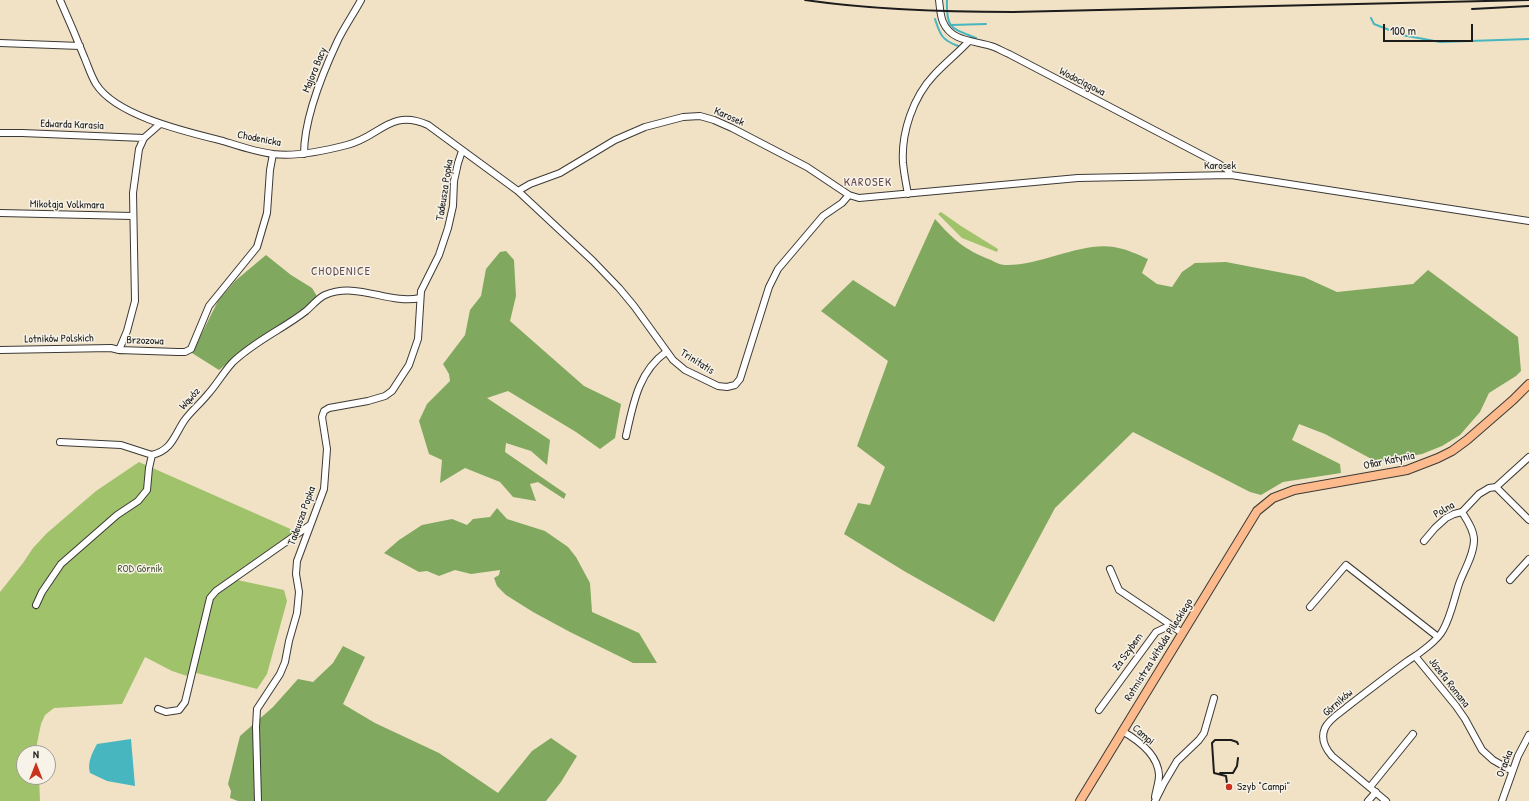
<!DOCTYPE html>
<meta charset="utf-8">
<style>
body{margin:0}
#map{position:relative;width:1529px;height:801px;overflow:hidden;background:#f1e2c6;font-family:"Patrick Hand",sans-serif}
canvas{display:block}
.north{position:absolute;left:16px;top:745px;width:40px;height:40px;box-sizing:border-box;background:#f7f3e8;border:1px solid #9f9d96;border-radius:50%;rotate:0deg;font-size:11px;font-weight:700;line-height:16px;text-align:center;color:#1c1c1c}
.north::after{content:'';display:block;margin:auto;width:14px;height:18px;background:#c8321e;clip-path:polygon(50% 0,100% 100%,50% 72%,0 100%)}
.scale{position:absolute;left:1383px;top:24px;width:90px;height:18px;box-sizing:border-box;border:2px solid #1c1c1c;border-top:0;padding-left:5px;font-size:12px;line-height:14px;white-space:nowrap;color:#1c1c1c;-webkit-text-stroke:3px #f7f3e8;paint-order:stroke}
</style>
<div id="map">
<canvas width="1529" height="801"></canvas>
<div class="north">N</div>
<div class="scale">100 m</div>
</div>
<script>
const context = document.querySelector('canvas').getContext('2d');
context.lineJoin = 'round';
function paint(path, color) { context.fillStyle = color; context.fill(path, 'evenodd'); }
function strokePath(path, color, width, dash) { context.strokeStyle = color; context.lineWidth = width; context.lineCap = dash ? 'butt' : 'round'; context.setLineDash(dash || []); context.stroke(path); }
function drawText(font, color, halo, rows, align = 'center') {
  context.font = font + ' "Patrick Hand",sans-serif'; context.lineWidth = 3; context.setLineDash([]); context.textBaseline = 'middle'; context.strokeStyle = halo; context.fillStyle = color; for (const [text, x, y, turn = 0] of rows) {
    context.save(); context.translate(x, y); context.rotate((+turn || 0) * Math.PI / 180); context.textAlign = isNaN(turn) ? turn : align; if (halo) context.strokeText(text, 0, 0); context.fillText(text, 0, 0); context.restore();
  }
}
paint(new Path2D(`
 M941 212 961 226 998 249 997 252 962 238 938 214Z
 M139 462 295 531 228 578 284 590 287 601 267 674 257 689 189 671 187 676 172 671 145 657 122 704 54 708 45 715 41 724 35 753H24V777H39L40 801H0V592L23 563 33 548 47 533 96 491Z`), '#a0c26b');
paint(new Path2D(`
 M935 219C954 240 963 249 991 260 995 262 1000 265 1005 265 1042 266 1079 242 1114 247 1126 249 1137 254 1148 259L1142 273 1157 284 1172 287 1182 272 1195 263 1226 262 1304 277 1337 292 1413 284 1428 270 1518 337 1521 371 1516 376 1489 393 1480 412 1460 435 1442 446 1422 454 1377 462 1325 434 1299 424 1292 440 1340 464 1341 473 1283 482 1261 495 1250 492 1133 432 1055 508 994 622 904 571 844 534 858 503 870 505 885 467 857 446 888 361 821 311 853 280 895 307Z
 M506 251 514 260 516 296 510 321 584 386 621 404 615 438 600 449 576 432 508 391 487 398 550 440 547 465 531 451 506 443 505 452 566 494 564 499 538 482 530 484 536 501 513 497 500 482 465 468 440 483 442 460 429 454 419 421 427 404 450 381 449 374 443 364 465 335 470 310 481 296 486 269 500 252Z
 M266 255 291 275 312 288 318 298 250 345 219 370 192 353 218 301 235 281Z
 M497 508 507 519 545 531 568 547 576 557 590 583 592 612 639 633 657 663H633L570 632 533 612 506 595 497 586 494 578 499 575 500 570 471 574 455 570 439 576 427 571 419 572 384 553 399 540 422 525 452 519 467 525 473 519 490 517Z
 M343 646 365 657 343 704 375 723 439 753 498 793 532 751 551 738 577 756 561 782 546 801H238L230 798 231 791 228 784 240 736 273 707 298 679 313 682 333 663Z`), '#80a85f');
paint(new Path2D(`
 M131 739 135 786 107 781 90 773C87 763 92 753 97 744Z`), '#47b6bf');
strokePath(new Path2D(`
 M947 0C946 29 951 28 976 38
 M1371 18 1374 24 1402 35 1440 42 1529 39
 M935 19C940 35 942 40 958 46
 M951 25 986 24`), '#47b6bf', 2);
const minor = new Path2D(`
 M60 0C69 20 77 39 85 59 88 66 91 76 96 84 116 116 187 132 223 141 239 146 256 152 273 154 297 157 324 151 347 145 380 137 390 108 428 125L518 191 593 261 619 288 634 306 673 360 685 370 718 386 727 387 735 385 740 379 769 287 778 269 823 216 842 203 849 195
 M939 0C940 7 940 15 943 22 952 43 976 40 994 47 999 49 1004 52 1009 54L1219 164 1228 170 1231 175
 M0 43 80 46
 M0 133H22L144 138
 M304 154C304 118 323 72 338 40 345 26 354 13 361 0
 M518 191 530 184 560 173 615 140 645 127 683 117 700 116 714 120 732 128 807 167 849 195 859 198 1078 178 1231 175 1529 221
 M908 194C906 184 904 173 903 163 901 133 913 97 934 75 945 63 958 53 969 41
 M0 213 133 216
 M0 350 111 348 119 350 178 352H185L191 349 209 306 257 247 267 213 270 170 273 154
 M119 350 127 331 135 301 133 193 139 149 144 138 160 124
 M626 436C633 405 638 372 666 352
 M60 442 121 445 152 455
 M1496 487 1529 520
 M1424 541 1435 528 1446 518 1454 514 1462 512 1479 494 1489 488 1496 487 1529 457
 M1110 569 1119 590 1171 625
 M1510 580 1529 559
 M36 605 42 592 61 564 117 515 138 501 147 490 149 468 152 455C172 450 174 436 184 421 190 412 201 403 208 394 217 384 223 373 232 363 253 342 283 329 306 311 312 306 318 298 325 295 357 281 389 305 420 298
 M1310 607 1346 565 1438 637
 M1415 656 1456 706 1465 719 1482 750 1493 760 1512 771
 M158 709 166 712 179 710 185 702 210 598 216 591 310 525
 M1099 710 1156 632 1171 625 1182 633
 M1122 731C1138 740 1158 755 1159 775 1159 783 1156 790 1155 797
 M1370 787 1413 734
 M258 801 256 727 257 709 280 674 285 662 289 641 297 613 299 592 296 574 297 561 324 489 327 449 322 417 324 411 329 408 368 401 385 396 392 391 409 365 418 339 421 291 439 255 448 228 453 206 454 181 458 163 462 151
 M1155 801 1164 783 1177 761 1199 740 1204 733 1214 698
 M1368 801 1376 792
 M1386 801 1332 756C1325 748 1320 739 1325 728 1329 719 1340 713 1347 707 1368 691 1388 675 1409 660 1419 654 1438 640 1443 630 1451 616 1454 599 1459 584 1464 570 1474 555 1474 540 1474 530 1467 520 1462 512
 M1502 801 1518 756 1529 735`);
const major = new Path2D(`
 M1080 801 1257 511 1273 498 1294 490 1407 470 1438 458 1452 451 1467 440 1513 400 1529 384`);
strokePath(minor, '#3c3a36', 8);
strokePath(major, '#3c3a36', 10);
strokePath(minor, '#fff', 6);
strokePath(major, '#fcba8d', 8);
strokePath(new Path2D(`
 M805 0C874 10 944 12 1013 12L1529 0
 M1472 9 1529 6
 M1220 773H1233L1237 766 1238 758
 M1228 790 1226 776 1214 773 1212 743 1215 740H1231L1237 742 1238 744`), '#1c1c1c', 2);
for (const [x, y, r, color] of [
 [1229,787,4,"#c8321e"]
]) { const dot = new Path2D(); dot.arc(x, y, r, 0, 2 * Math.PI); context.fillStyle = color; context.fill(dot); strokePath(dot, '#f7f3e8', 1.5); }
drawText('11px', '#1c1c1c', '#f7f3e8', [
 ["Majora Bacy",315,70,-68],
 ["Wodociągowa",1082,82,27],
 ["Karosek",729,117,24],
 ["Edwarda Karasia",72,125,2],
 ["Chodenicka",259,139,11],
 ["Karosek",1220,166],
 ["Tadeusza Popka",445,190,-81],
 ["Mikołaja Volkmara",67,205,1],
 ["Lotników Polskich",59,339,-1],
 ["Brzozowa",145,341,2],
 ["Trinitatis",697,362,32],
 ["Wąwóz",190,399,-48],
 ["Ofiar Katynia",1389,461,-12],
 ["Polna",1444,510,-30],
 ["Tadeusza Popka",302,516,-70],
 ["Rotmistrza Witolda Pileckiego",1159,650,-58],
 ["Za Szybem",1128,652,-54],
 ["Józefa Romana",1449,683,52],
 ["Górników",1338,703,-41],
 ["Campi",1143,735,41],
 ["Oracka",1505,764,-69]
]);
drawText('11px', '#4a5638', '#f7f3e8', [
 ["ROD Górnik",140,569]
]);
drawText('11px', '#1c1c1c', '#f7f3e8', [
 ["Szyb \"Campi\"",1237,787]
], 'left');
context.letterSpacing = '1px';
drawText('12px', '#61464f', '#f7f3e8', [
 ["KAROSEK",868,183],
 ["CHODENICE",341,272]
]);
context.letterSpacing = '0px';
</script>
